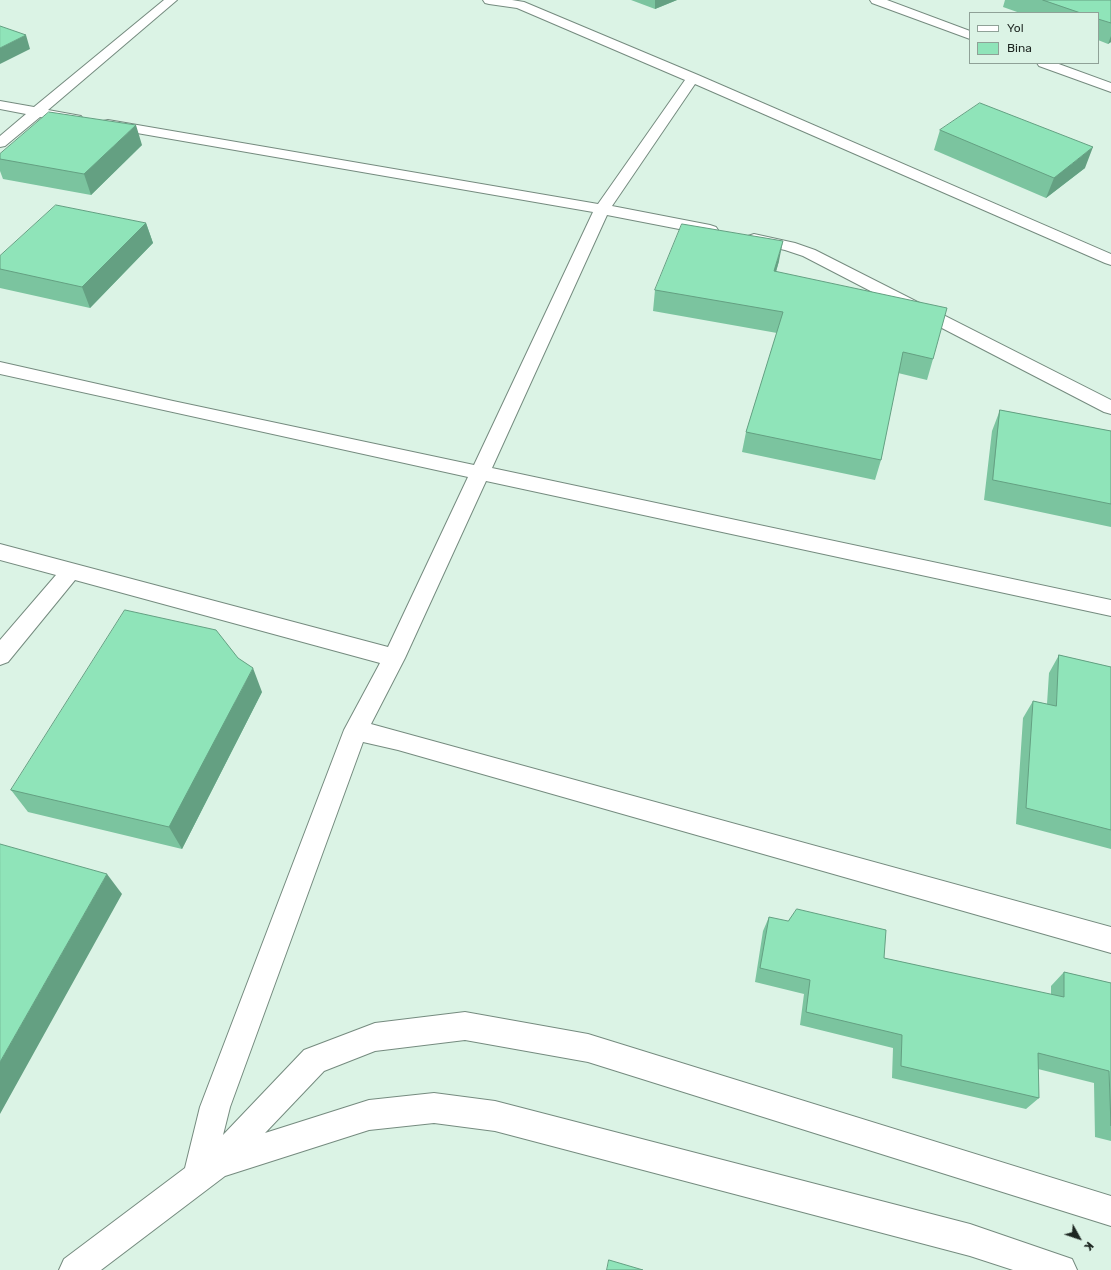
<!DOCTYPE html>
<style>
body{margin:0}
#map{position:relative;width:1111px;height:1270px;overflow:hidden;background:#dbf3e5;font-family:Rubik,sans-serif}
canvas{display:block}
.legend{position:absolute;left:969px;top:12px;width:130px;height:52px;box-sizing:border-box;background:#dbf3e5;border:1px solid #8fa197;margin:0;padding:5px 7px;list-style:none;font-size:12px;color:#1e2722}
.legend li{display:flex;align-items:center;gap:8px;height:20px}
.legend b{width:20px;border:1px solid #8fa197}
.north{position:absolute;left:1059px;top:1218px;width:40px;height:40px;-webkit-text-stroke:3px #dbf3e5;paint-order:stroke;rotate:130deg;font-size:11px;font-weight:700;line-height:16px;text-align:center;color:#1e2722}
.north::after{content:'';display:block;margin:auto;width:14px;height:18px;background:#1e2722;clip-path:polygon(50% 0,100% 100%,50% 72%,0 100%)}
</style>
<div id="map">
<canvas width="1111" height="1270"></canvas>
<ul class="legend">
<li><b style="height:5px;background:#fff"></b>Yol</li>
<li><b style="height:11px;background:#8fe4b9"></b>Bina</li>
</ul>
<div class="north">K</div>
</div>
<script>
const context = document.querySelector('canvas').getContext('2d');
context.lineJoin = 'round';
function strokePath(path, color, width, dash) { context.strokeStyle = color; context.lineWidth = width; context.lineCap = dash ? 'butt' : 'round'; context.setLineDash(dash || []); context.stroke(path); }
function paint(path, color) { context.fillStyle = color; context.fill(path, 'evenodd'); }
const minor = new Path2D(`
 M164 0H177L48 110 81 116 83 119 81 122 76 123 40 117 5 146 0 147V136L26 114 0 109V101L34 107Z
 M483 0H512L524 2 698 75 1111 254V265L1105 263 695 84 612 206 710 225 716 227 718 230 716 233 710 235 607 215 492 468 1111 600V616L486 481 405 658 371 724 1111 927V953L398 750 363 742 230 1107 223 1135 304 1050 375 1023 465 1012 588 1034 1111 1196V1226L588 1062 465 1040 375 1051 324 1071 265 1133 369 1100 434 1093 495 1101 970 1224 1072 1259 1077 1270H1013L970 1256 495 1131 434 1123 369 1130 225 1176 101 1270H59L64 1259 185 1168 200 1107 344 730 380 663 75 580 8 662 0 665V640L56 575 0 560V544L388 647 468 477 0 374V362L173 401 474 465 593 212 108 128 103 127 101 124 103 121 108 120 598 204 685 80 517 8 489 4 485 3Z
 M870 0H887L970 31V39L872 3Z
 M1037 63H1056L1111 83V92L1039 66Z
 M754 234 795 243 815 250 1111 400V414L1104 412 803 256 785 250 748 242 746 239 748 236Z`);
strokePath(minor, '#758b7f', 2);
paint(minor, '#fff');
paint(new Path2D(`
 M631 0H677L655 9Z
 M1005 0H1111V42L1108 44 1098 40V13H1020L1003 7Z
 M940 130 1085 168 1046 198 934 150Z
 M142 145 91 195 3 179 0 171V154Z
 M146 223 153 243 90 308 0 288V256Z
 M779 261 776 272 933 359 927 380 898 373 881 460 875 480 742 452 746 432 777 333 653 311 655 290Z
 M1000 410 1111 431V527L984 500 992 431Z
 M1059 655 1111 667V849L1016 824 1023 718 1033 701 1047 704 1049 673Z
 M262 692 182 849 28 812 11 790Z
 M769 917 884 958 1051 995V986L1064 972 1111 983V1141L1095 1137 1094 1083 1038 1069 1039 1098 1026 1109 892 1078 893 1048 800 1025 804 994 755 982 763 931Z`), '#7bc49f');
paint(new Path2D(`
 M655 0H677L655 9Z
 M26 35 30 49 0 64V48Z
 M1111 36V42L1108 44Z
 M136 125 142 145 91 195 84 174Z
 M1093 147 1085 168 1046 198 1054 178Z
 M146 223 153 243 90 308 82 287Z
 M783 241 779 261 770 292 774 271Z
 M253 668 262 692 182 849 169 827Z
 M107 874 122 894 0 1114V1062Z`), '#64a082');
const building = new Path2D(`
 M1043 0H1111V23L1098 19V13H1081Z
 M0 26 26 35 0 48Z
 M980 103 1093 147 1054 178 940 130Z
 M49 112 136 125 84 174 0 159V154Z
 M56 205 146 223 82 287 0 269V256Z
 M682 224 783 241 774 271 947 308 933 359 903 352 881 460 746 432 783 312 655 290Z
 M1000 410 1111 431V504L993 480Z
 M125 610 216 630 238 658 253 668 169 827 11 790Z
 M1059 655 1111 667V830L1026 808 1033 701 1056 706Z
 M0 844 107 874 0 1062Z
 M797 909 886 930 884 958 1064 997V972L1111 983V1126L1109 1071 1038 1053 1039 1098 901 1066 902 1035 806 1012 810 980 760 968 769 917 788 921Z
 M609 1260 643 1270H607Z`);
paint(building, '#8fe4b9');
strokePath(building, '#64a082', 1);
</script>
